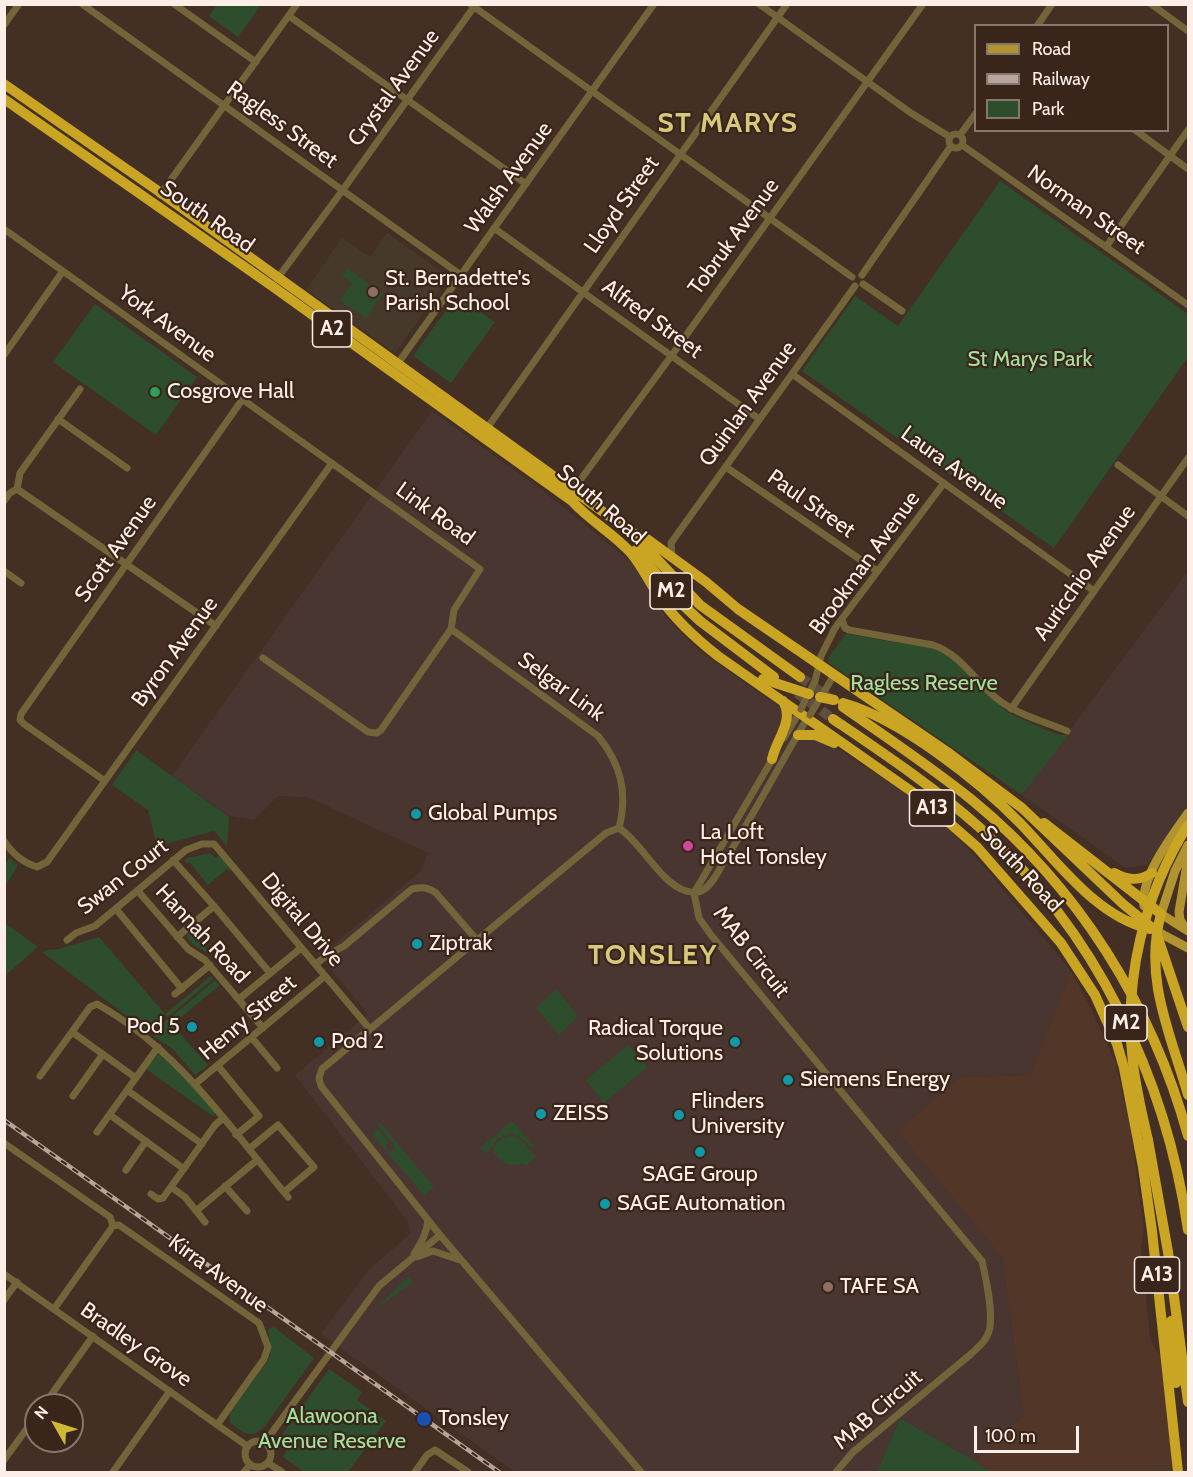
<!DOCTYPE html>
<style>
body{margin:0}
#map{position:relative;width:1193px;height:1477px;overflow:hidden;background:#442f24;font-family:Cabin,sans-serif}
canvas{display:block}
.frame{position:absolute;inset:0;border:6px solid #fdefe8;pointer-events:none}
.legend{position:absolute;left:974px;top:24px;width:195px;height:108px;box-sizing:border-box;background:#39251a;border:2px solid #87766c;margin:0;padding:8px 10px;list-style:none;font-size:18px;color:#fdefe8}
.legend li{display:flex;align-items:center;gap:12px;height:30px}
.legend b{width:30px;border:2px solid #87766c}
.north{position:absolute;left:24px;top:1393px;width:60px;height:60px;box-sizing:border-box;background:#39251a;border:2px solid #87766c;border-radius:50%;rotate:309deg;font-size:16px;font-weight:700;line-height:24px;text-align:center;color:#fdefe8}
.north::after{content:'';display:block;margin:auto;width:21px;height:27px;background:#d0b837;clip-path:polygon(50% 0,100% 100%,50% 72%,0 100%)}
.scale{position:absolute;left:974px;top:1426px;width:105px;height:27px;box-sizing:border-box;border:3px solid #fdefe8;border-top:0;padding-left:8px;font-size:18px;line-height:21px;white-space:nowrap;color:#fdefe8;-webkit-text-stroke:4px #39251a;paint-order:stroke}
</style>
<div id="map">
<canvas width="1193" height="1477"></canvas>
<div class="frame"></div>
<ul class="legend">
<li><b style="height:8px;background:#b1932f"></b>Road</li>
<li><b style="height:8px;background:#b6a59c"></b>Railway</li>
<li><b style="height:16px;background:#2d4d2c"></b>Park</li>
</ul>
<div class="north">N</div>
<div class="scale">100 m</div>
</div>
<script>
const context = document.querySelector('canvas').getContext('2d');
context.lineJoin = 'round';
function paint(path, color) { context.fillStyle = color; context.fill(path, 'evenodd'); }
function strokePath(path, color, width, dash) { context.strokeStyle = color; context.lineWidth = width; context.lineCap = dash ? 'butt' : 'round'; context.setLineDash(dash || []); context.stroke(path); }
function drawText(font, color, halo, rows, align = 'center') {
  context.font = font + ' Cabin,sans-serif'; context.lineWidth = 4.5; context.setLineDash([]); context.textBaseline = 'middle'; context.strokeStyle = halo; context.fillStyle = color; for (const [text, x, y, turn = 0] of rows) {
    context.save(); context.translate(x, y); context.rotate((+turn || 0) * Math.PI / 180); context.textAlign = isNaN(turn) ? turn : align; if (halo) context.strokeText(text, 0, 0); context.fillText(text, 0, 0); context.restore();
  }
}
paint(new Path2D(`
 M432 411 546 493 631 562 666 617 697 649 861 765 886 779 942 822 977 858 1071 971 1030 1075 961 1077 897 1131 1002 1257 1024 1416 975 1461 900 1418 877 1472H515L321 1334 369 1270 411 1233 407 1220 295 1075 368 1014 309 943 333 945 421 871 428 853 308 797 278 796 254 820 229 816 172 776Z
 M1188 571V807L1147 865 1126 868 1022 795Z`), '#4a3631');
paint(new Path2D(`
 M1071 971 1086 999 1116 1064 1130 1126 1144 1229 1141 1248 1150 1337 1154 1347 1162 1357 1171 1443V1472H990L975 1461 1024 1416 1002 1257 897 1131 961 1077 1030 1075Z`), '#523628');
paint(new Path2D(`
 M387 233 449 277 395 353 306 290 342 238 370 257Z`), '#46392b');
paint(new Path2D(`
 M217 4H261V5L238 37 209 16Z
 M1000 181 1188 314V357L1054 548 802 371 855 296 898 326Z
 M347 268 383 294 366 318 340 300 352 283 342 275Z
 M457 295 495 322 451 383 413 356Z
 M95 304 197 377 156 435 53 362Z
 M846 634 937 649 950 657 1007 712 1046 730 1060 735H1068L1022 795 829 663 828 658Z
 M136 750 229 817 227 846 214 831 157 846 148 810 112 785Z
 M211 853 215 858 220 855 231 869 229 871 227 869 208 885 189 862 187 863 184 861 187 858Z
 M9 858 18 865 5 887V866Z
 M5 923 38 947 5 976Z
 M192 931 214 957 192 944 186 936Z
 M99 937 165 1014 211 976 213 979 168 1017 165 1014 148 1032 43 953 46 950 58 949Z
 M215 980 219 986 174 1023 170 1018Z
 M556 989 578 1016 559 1035 536 1008Z
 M167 1019 208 1065 195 1075 173 1049 153 1036Z
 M628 1045 647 1067 604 1103 586 1080Z
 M159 1053 169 1058 215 1113 214 1117 146 1069Z
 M512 1121 534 1146 532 1148 523 1139 511 1133 497 1139 488 1151 485 1152 480 1148Z
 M380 1122 434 1187 424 1195 386 1151H393L394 1145 377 1125Z
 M378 1129 388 1141 386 1145 389 1150H385L372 1134Z
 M513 1136 521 1140 536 1157 526 1166 523 1163C509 1169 501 1161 493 1152 496 1141 502 1137 513 1136Z
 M408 1277 413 1282 378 1308 390 1294Z
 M274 1327 314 1358 265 1426C251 1441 245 1433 230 1423V1413L269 1359 271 1348 268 1329Z
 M329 1369 362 1392 357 1400 386 1421 348 1472H304L283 1457C288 1449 288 1442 281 1436Z
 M900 1418 975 1461 990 1472H877Z`), '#2d4d2c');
strokePath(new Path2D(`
 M800 677 831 699
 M797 693 833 719`), '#604c41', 10, [10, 5]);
strokePath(new Path2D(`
 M82 4 461 275
 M174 4 256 62
 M470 4 852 277
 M759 4 911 113 950 137
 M1151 4 1188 31
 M289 16 526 184
 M4 25 19 4
 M1037 26 1052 4
 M1135 130 1188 169
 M949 141a7 7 0 1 1 14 0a7 7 0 1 1-14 0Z
 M960 135 976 113
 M962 145 1188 305
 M160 195 297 4
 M494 228 759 419
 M4 229 480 569 454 610 451 629 381 730 377 733 368 732 263 658
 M1106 247 1188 130
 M862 275 951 146
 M277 279 342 191 476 4
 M863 284 902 311
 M4 355 63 271
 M396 366 654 4
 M792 374 1094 591
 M58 419 127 468
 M485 431 787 4
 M1118 465 1188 516
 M726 467 877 571
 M17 489 216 626
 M17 489 20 473 80 389
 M573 490 672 355 923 4
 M4 501 10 493 17 489
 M672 557 671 543 855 286
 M4 571 21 583
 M842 620 845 628 849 630 933 645C961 654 976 683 1000 701 1019 715 1045 722 1067 731
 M451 629 598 736C621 764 628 793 619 828
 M815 681 821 656 835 628 944 483
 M825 690 834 675
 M1011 709 1188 458
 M784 738 800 711
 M105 781 24 724 20 720 21 714 242 400
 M4 841C13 854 22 862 37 867L47 862 332 463
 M173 860 214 906
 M138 891 188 949 205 960 263 1028
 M694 893 699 918 711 935 982 1261C986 1279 996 1321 987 1336 984 1343 976 1349 971 1354L853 1452 836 1472
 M694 893 773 758
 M116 909 182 989
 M177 937 214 906 270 973
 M67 940 76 933 95 926 186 850 202 844H214L369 1028
 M316 964 326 956 344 946 412 889C422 887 428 887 436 893L476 939
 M175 994 210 965
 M239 999 301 948
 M72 1032 136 1078
 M252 1038 277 1068
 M218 1066 259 1116 236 1135
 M40 1076 90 1007 97 1004C178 1049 230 1128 288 1197
 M195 1084 325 976
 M127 1090 202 1144
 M73 1096 103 1054
 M110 1115 184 1169
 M97 1132 158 1047
 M4 1143 110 1217 113 1226
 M249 1149 278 1125 314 1167 284 1192
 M126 1170 146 1141
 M225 1186 247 1211
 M171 1187 185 1197 205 1222
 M151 1194 158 1199 163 1198 215 1125 223 1118
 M196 1211 257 1160
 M414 1254C421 1243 427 1233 428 1220
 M417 1257 433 1251 460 1260
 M4 1274 247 1446
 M4 1300 17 1282
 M54 1309 113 1226 119 1225 259 1323 268 1347 264 1359 217 1425
 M44 1405 93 1336
 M245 1454a13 13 0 1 1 26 0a13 13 0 1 1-26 0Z
 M265 1442 379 1286 440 1235
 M4 1460 36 1416
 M268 1463 282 1472
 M113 1472 170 1391
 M244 1472 250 1465
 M415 1472 427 1455 435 1450 468 1472
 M641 1472 440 1235 321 1086 319 1078 322 1069 606 833 619 828C643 844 659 882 686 891 691 892 698 894 703 890 713 884 719 870 725 860 754 814 780 764 808 717`), '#73653a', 7);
strokePath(new Path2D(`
 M1188 845 1175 871 1161 914 1188 931
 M1144 906C1140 877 1172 836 1188 813
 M1185 928 1180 920 1179 912 1188 858
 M1156 931 1188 948`), '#b1932f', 9);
strokePath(new Path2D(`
 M4 84 161 193 631 532 647 539 706 582 738 609 950 754 1022 808 1123 904 1156 931
 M4 99 272 286 572 501C590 521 613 533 631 553 642 566 649 582 659 596 675 620 695 638 718 656L921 798 977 847 1061 943 1095 995 1117 1044 1124 1068 1143 1167 1152 1231 1178 1472
 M639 540 700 605 800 677
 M636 550 683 605 700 621 774 677
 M843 703C900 719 978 780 1020 823 1057 861 1096 917 1150 929
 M843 707C886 737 931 767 972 800 1078 887 1152 1005 1188 1136
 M833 719C883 753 934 787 979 827 1096 930 1166 1078 1188 1230
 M798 735H815L834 743
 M772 759C776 740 795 720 783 701
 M1044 823 1161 914C1143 978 1171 1035 1188 1095
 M1114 873C1127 880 1139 882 1152 873
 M1157 935 1188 1027
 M1148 1140 1168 1252 1188 1402
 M1171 1321 1176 1383`), '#c9a523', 10);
const rail = new Path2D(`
 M4 1120 499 1472`);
strokePath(rail, '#b6a59c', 4.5);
strokePath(rail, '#39251a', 2, [7]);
strokePath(new Path2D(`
 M801 709 815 681
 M810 715 825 690`), '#73653a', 7);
strokePath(new Path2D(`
 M763 679 809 694
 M820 697 834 700
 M1148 1140C1142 1114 1136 1089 1133 1063 1123 981 1144 894 1188 825`), '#c9a523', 10);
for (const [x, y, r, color] of [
 [373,292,6,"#8d6e63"],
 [155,392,6,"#2e9e5b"],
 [416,814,6,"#0f9aa8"],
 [688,846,6,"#d1479c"],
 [417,944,6,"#0f9aa8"],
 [192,1027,6,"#0f9aa8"],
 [319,1042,6,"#0f9aa8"],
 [735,1042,6,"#0f9aa8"],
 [788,1080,6,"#0f9aa8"],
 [541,1114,6,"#0f9aa8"],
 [679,1115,6,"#0f9aa8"],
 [700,1152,6,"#0f9aa8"],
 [605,1204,6,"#0f9aa8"],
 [828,1287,6,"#8d6e63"],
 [424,1419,8,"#1a4fb4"]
]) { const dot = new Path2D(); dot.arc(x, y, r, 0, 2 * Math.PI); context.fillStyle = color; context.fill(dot); strokePath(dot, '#39251a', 2); }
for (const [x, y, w] of [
 [332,329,39],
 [671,591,42],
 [932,808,45],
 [1126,1023,42],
 [1157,1275,45]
]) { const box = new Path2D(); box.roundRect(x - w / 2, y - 18, w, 36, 4.5); context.fillStyle = '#39251a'; context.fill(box); strokePath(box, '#fdefe8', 1.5); }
drawText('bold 21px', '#fdefe8', null, [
 ["A2",332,329],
 ["M2",671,591],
 ["A13",932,808],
 ["M2",1126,1023],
 ["A13",1157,1275]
]);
drawText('22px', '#fdefe8', '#39251a', [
 ["Crystal Avenue",394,88,-54],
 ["Ragless Street",282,125,36],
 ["Walsh Avenue",509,178,-54],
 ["Lloyd Street",622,205,-55],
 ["Norman Street",1086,210,35],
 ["South Road",207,217,35],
 ["Tobruk Avenue",734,237,-54],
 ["Alfred Street",652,319,36],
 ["York Avenue",167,324,36],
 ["Quinlan Avenue",748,404,-54],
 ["Laura Avenue",954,468,36],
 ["Paul Street",811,504,35],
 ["South Road",601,505,41],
 ["Link Road",435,514,36],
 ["Scott Avenue",116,549,-55],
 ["Brookman Avenue",865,563,-54],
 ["Auricchio Avenue",1085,573,-55],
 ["Byron Avenue",175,652,-54],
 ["Selgar Link",561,687,36],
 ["South Road",1021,869,47],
 ["Swan Court",123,877,-38],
 ["Digital Drive",302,920,50],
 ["Hannah Road",202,934,47],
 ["MAB Circuit",751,952,52],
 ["Henry Street",248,1018,-40],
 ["Kirra Avenue",218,1274,36],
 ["Bradley Grove",136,1345,35],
 ["MAB Circuit",878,1410,-41]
]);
drawText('22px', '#fdefe8', '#39251a', [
 ["St. Bernadette's",385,279],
 ["Parish School",385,304],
 ["Cosgrove Hall",167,392],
 ["Global Pumps",428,814],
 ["La Loft",700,833],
 ["Hotel Tonsley",700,858],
 ["Ziptrak",429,944],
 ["Pod 5",180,1027,"right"],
 ["Radical Torque",723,1029,"right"],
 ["Solutions",723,1054,"right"],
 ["Pod 2",331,1042],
 ["Siemens Energy",800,1080],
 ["Flinders",691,1102],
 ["University",691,1127],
 ["ZEISS",553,1114],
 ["SAGE Group",700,1175,"center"],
 ["SAGE Automation",617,1204],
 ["TAFE SA",840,1287],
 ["Tonsley",438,1419]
], 'left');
drawText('22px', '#a2e09e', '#39251a', [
 ["St Marys Park",1030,360],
 ["Ragless Reserve",924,684],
 ["Alawoona",332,1417],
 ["Avenue Reserve",332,1442]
]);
context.letterSpacing = '1.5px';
drawText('bold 28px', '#d8c87b', '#39251a', [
 ["ST MARYS",728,124],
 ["TONSLEY",653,956]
]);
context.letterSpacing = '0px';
</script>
